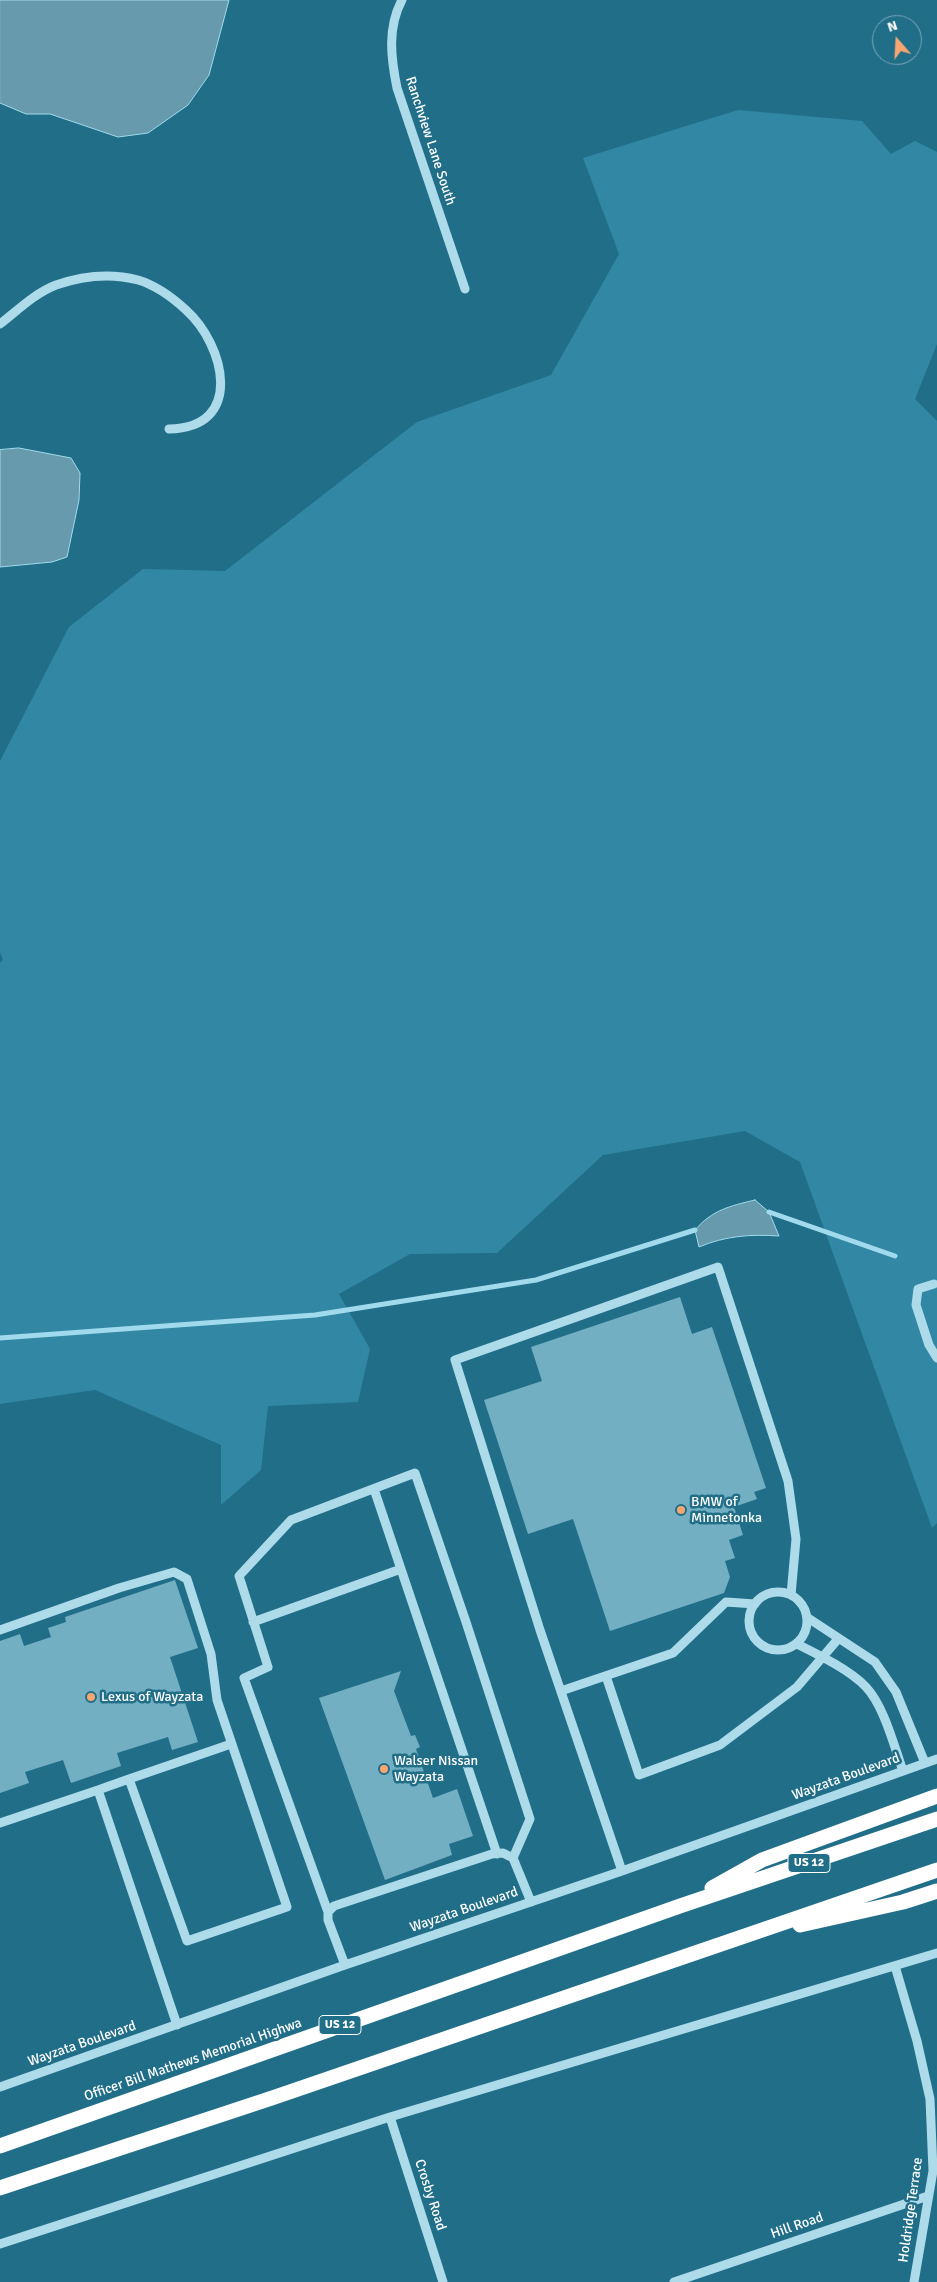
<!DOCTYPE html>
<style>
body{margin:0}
#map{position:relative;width:937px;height:2282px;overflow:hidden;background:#216e89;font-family:Signika,sans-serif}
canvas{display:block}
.north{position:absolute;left:872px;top:15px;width:50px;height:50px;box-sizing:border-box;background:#216e89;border:1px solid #7aa8b8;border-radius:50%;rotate:341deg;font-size:14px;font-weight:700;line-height:20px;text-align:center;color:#fff}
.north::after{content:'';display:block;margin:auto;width:18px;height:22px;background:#f7a66f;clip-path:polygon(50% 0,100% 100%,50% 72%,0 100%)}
</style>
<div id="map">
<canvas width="937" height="2282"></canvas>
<div class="north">N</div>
</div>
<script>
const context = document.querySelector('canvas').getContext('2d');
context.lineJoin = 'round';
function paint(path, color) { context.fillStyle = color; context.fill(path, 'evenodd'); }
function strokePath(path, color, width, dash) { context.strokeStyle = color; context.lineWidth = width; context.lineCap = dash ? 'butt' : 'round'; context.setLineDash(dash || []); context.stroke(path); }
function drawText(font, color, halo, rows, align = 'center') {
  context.font = font + ' Signika,sans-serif'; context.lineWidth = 5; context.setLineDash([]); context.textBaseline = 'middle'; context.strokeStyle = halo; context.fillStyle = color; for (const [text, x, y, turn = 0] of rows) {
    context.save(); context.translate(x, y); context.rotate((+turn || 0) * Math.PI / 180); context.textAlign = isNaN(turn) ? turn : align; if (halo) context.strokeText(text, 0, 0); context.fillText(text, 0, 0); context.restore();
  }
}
paint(new Path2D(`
 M738 110 862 121 891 154 915 141 937 152V344L915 399 937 421V1523L932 1528 800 1162 745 1131 603 1155 497 1253 410 1254 339 1294 370 1349 358 1402 268 1406 261 1470 221 1505V1445L95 1390 0 1404V963L3 960 0 952V761L69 627 143 569 225 571 417 422 551 375 619 254 583 158Z`), '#3288a4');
const water = new Path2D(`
 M0 0H229L209 75 188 105 148 133 118 137 50 114H26L0 103Z
 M19 448 71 458 80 473 79 500 67 557 52 562 0 567V450Z
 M755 1200 769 1212 779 1236C750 1234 725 1236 699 1247L695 1230C712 1210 730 1206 755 1200Z`);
paint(water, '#669aac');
strokePath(water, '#a1daec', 1);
strokePath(new Path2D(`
 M769 1212 895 1256
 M0 1338 315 1315 536 1280 695 1230`), '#a1daec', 5);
paint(new Path2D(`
 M680 1297 692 1334 712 1327 766 1488 754 1492 757 1499 734 1507 743 1535 729 1540 735 1558 725 1561 730 1577 724 1593 610 1631 573 1519 528 1534 484 1400 542 1381 531 1347Z
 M175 1580 198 1648 170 1657 198 1742 172 1750 168 1737 117 1753 121 1766 71 1783 63 1760 25 1772 29 1783 0 1793V1641L20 1634 24 1646 51 1637 48 1628 66 1622 65 1617Z
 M401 1671 394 1691 411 1736 415 1735 420 1747 416 1749 433 1798 457 1789 473 1836 449 1844 452 1855 385 1880 319 1698Z`), '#73afc2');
strokePath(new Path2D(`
 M402 0C387 28 391 58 397 88L465 289
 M0 324C17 311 35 293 56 285 82 276 111 273 138 280 155 285 173 298 186 310 225 345 245 428 169 429
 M934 1284 918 1289 916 1305 929 1345 937 1358
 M374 1489 497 1854
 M749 1621a29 29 0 1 1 58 0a29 29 0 1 1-58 0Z
 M808 1618 875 1662 896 1692 925 1763
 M253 1622 401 1569
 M0 1630 119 1588 174 1572 187 1579 211 1654 217 1700 287 1907 187 1941 129 1779 98 1790
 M797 1644C817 1654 850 1670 866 1687 884 1706 894 1746 903 1771
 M606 1676 639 1775 720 1745 797 1687 838 1639
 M561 1691 673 1653 726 1602 755 1604
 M129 1779 231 1744
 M0 1823 98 1790 177 2025
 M622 1871 540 1630 455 1360 718 1267 788 1481 796 1539 791 1595
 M328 1912 244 1678 268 1667 239 1576 291 1520 415 1473 466 1622 530 1819 513 1858
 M345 1965 328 1920V1912L334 1906 492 1854 503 1853 513 1858 531 1902
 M895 1966 917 2041 930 2099 933 2171 914 2282
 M0 2087 342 1966 622 1871 937 1759
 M390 2117 443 2282
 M0 2244 390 2117 937 1953
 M674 2282 928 2196`), '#addbea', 9);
strokePath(new Path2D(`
 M712 1888 762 1860 937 1796
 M800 1925 903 1902 937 1891
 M0 2146 680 1906 937 1819
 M0 2188 272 2098 937 1870`), '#fff', 15);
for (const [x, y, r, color] of [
 [681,1510,5,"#f7a66f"],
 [91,1697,5,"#f7a66f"],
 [384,1769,5,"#f7a66f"]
]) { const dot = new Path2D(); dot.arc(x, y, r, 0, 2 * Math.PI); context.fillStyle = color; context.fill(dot); strokePath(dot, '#216e89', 2); }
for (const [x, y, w] of [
 [809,1863,42],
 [340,2025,42]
]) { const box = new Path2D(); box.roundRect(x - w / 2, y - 9.5, w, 19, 4); context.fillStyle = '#216e89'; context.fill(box); strokePath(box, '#fff', 1); }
drawText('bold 12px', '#fff', null, [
 ["US 12",809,1863],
 ["US 12",340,2025]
]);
drawText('14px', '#fff', '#216e89', [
 ["Ranchview Lane South",430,141,72],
 ["Wayzata Boulevard",846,1777,-20],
 ["Wayzata Boulevard",464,1910,-19],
 ["Wayzata Boulevard",82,2044,-19],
 ["Officer Bill Mathews Memorial Highwa",193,2060,-19],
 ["Crosby Road",430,2195,72],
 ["Holdridge Terrace",911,2210,-82],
 ["Hill Road",797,2226,-19]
]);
drawText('14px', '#fff', '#216e89', [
 ["BMW of",691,1502],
 ["Minnetonka",691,1518],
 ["Lexus of Wayzata",101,1697],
 ["Walser Nissan",394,1761],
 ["Wayzata",394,1777]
], 'left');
</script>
